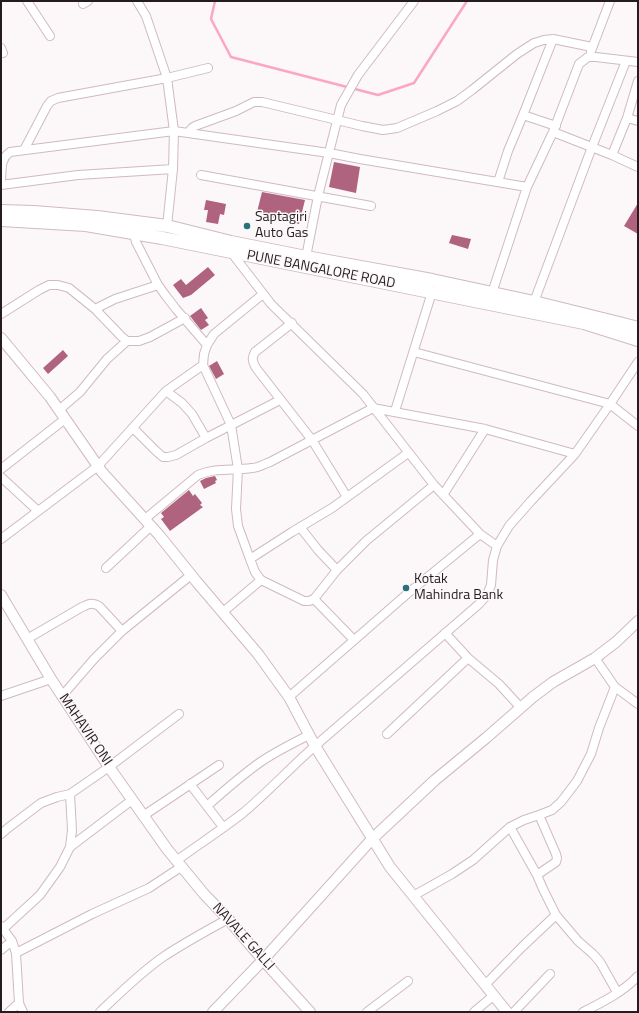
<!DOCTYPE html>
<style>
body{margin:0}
#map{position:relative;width:639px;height:1013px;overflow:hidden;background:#fcf7f9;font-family:"Titillium Web",sans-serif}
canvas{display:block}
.frame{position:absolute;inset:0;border:2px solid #241c1e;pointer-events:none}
</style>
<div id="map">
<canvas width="639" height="1013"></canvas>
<div class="frame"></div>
</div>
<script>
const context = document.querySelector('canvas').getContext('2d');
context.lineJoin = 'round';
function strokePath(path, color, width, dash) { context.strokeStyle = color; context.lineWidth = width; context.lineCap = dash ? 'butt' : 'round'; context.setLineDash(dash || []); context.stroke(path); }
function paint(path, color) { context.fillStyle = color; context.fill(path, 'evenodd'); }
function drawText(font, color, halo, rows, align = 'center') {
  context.font = font + ' "Titillium Web",sans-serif'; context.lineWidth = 3; context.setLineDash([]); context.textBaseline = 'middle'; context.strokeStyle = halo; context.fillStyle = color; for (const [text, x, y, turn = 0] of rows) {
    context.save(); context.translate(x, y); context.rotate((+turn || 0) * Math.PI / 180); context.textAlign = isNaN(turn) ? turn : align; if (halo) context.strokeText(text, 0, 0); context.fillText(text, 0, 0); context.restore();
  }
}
strokePath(new Path2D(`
 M215 1 211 19 231 57 378 95 414 83 467 1`), '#fba7c4', 2.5);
paint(new Path2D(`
 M334 162 360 167 356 193 329 187Z
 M262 192 305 200 299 224 271 217 272 216 257 212Z
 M206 200 226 204 224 215 220 214 218 224 206 222 208 210H204Z
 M638 203V234L624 226Z
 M452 235 471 239 468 249 449 243Z
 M208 267 215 275 191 295 183 298 173 285 181 279 186 285Z
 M201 308 208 318 205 320 209 325 201 330 190 316Z
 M63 350 68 356 48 374 43 368Z
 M217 361 224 374 216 379 209 366Z
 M215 476 217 480 215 481 216 483 204 489 200 481 206 478Z
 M189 490 193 496 195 494 202 503 200 505 203 507 170 531 161 519 164 517 161 513Z`), '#b0637f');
const minor = new Path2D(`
 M27 1 50 36
 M137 1 146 16 167 78 174 131 173 169 167 226
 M83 4 88 1
 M1 48 3 53
 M591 51 610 1
 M523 115 556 126
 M627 118 638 121
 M553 132 612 155 638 167
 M188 133 192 128 195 126 236 111 254 102H262L362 126 383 130 397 128 437 111 457 101 472 90 517 54 534 43 544 40 553 39 592 47
 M24 150 47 106 51 101 58 98 167 78 208 68
 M612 155 627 118 638 81
 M201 175 371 206
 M1 181C2 169 0 159 10 152L174 131 329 153 360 159 527 187
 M498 182 508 151 523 115 553 39
 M1 185 78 175 173 169
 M134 234 136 242 158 285 166 296 176 309 207 345
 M231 252 271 304 363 394 434 485 480 534 497 546
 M306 257 318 196 341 105 358 75 408 9 414 1
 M492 293 527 187 553 132 579 64 588 57H596L638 62
 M534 302 592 147 626 61
 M95 309 115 299 158 285
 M1 314 39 290 49 285H58L69 288 95 309 121 336 127 341H139L150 337 185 318
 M292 323 255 352C251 359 253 362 256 368L312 440 347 497
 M414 352 610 404 638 426
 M166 391 182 403 192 414 206 438
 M59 410 80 392 107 359 127 341
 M395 411 432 292
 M133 428 156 451 163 457H168L176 455 206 438 280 400
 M408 453 332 508 292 532 250 559 255 572 261 580 304 601H309L314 599 337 570 366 541 434 485
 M1 469 65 419
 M1 477 38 511
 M443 495 485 429
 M145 519 198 475C216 467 233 471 252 468 258 468 264 464 270 462L373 408 485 429 575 454
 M300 527 318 550 337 570
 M1 539 98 466 166 391 203 365
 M250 559 238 526 236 509 238 469 231 425 203 365 204 354 207 345 214 334 263 294
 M106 568 151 526
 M314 599 354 640
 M223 612 261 580
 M445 633 468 658 499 684 521 708
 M27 639 82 607C89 604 92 602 99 606L122 631
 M595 658 615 687 638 704
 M1 696 51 679
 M62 696 94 659 122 631 191 575
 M289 697 407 594 480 534
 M387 734 468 658
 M190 784 223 827
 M207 806C225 790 243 774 262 761 277 751 293 743 309 735
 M143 816 219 765
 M510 827 537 875 543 889 556 915 578 941 593 954 600 962 617 992
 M1 834 8 828 41 803 57 797 70 794 109 767 179 714
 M70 847 132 800
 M176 861C198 845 221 830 243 813 268 792 290 768 315 746L479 604 487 595 491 585 493 560 497 546 509 526 531 501 575 454 610 404 638 362
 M537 875 556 862 557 858 556 854 539 815
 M413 896 452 874 473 860 510 827 524 820 539 815 552 810 561 802 577 781 591 754 599 728 615 687
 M1 926 12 941 16 953 19 1003 23 1012
 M3 929 40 895 60 867 70 847 72 830 70 794
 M1 950 12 941
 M16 953 92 914 149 888 181 867
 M485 985 522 947 556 915
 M9 1012 19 1003
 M100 1012C120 993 140 973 163 957 184 943 206 931 228 919
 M367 1012 408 981
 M474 1012 494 995
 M514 1012 550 974
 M583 1012C603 1002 623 992 638 976`);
const tertiary = new Path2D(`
 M1 338 50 397 102 472 159 535 196 581 258 654 289 697 315 746 390 867 507 1012
 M1 595 51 679 109 767 167 849 204 894 228 919 263 960 310 1012
 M213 1012 263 960 372 839 435 780 486 738 533 697 553 682 595 658 616 642 638 621`);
const primary = new Path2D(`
 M1 211 34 212 97 217 167 226 231 242 306 257 432 280 534 302 619 323 638 328
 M1 220 86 225 162 238 584 323 638 340`);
strokePath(minor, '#d0bac1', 10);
strokePath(tertiary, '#d0bac1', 12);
strokePath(primary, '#d0bac1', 14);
strokePath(minor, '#fff', 8);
strokePath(tertiary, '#fff', 10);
strokePath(primary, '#fff', 12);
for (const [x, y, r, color] of [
 [247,226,4,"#28717a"],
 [406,588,4,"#28717a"]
]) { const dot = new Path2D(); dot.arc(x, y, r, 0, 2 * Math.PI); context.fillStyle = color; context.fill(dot); strokePath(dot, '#fcf7f9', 1.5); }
drawText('14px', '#241c1e', '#fcf7f9', [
 ["Saptagiri",255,218],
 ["Auto Gas",255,234],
 ["Kotak",414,580],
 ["Mahindra Bank",414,596]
], 'left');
drawText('14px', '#241c1e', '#fcf7f9', [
 ["PUNE BANGALORE ROAD",321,270,11],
 ["MAHAVIR ONI",85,730,56],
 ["NAVALE GALLI",243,937,48]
]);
</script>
